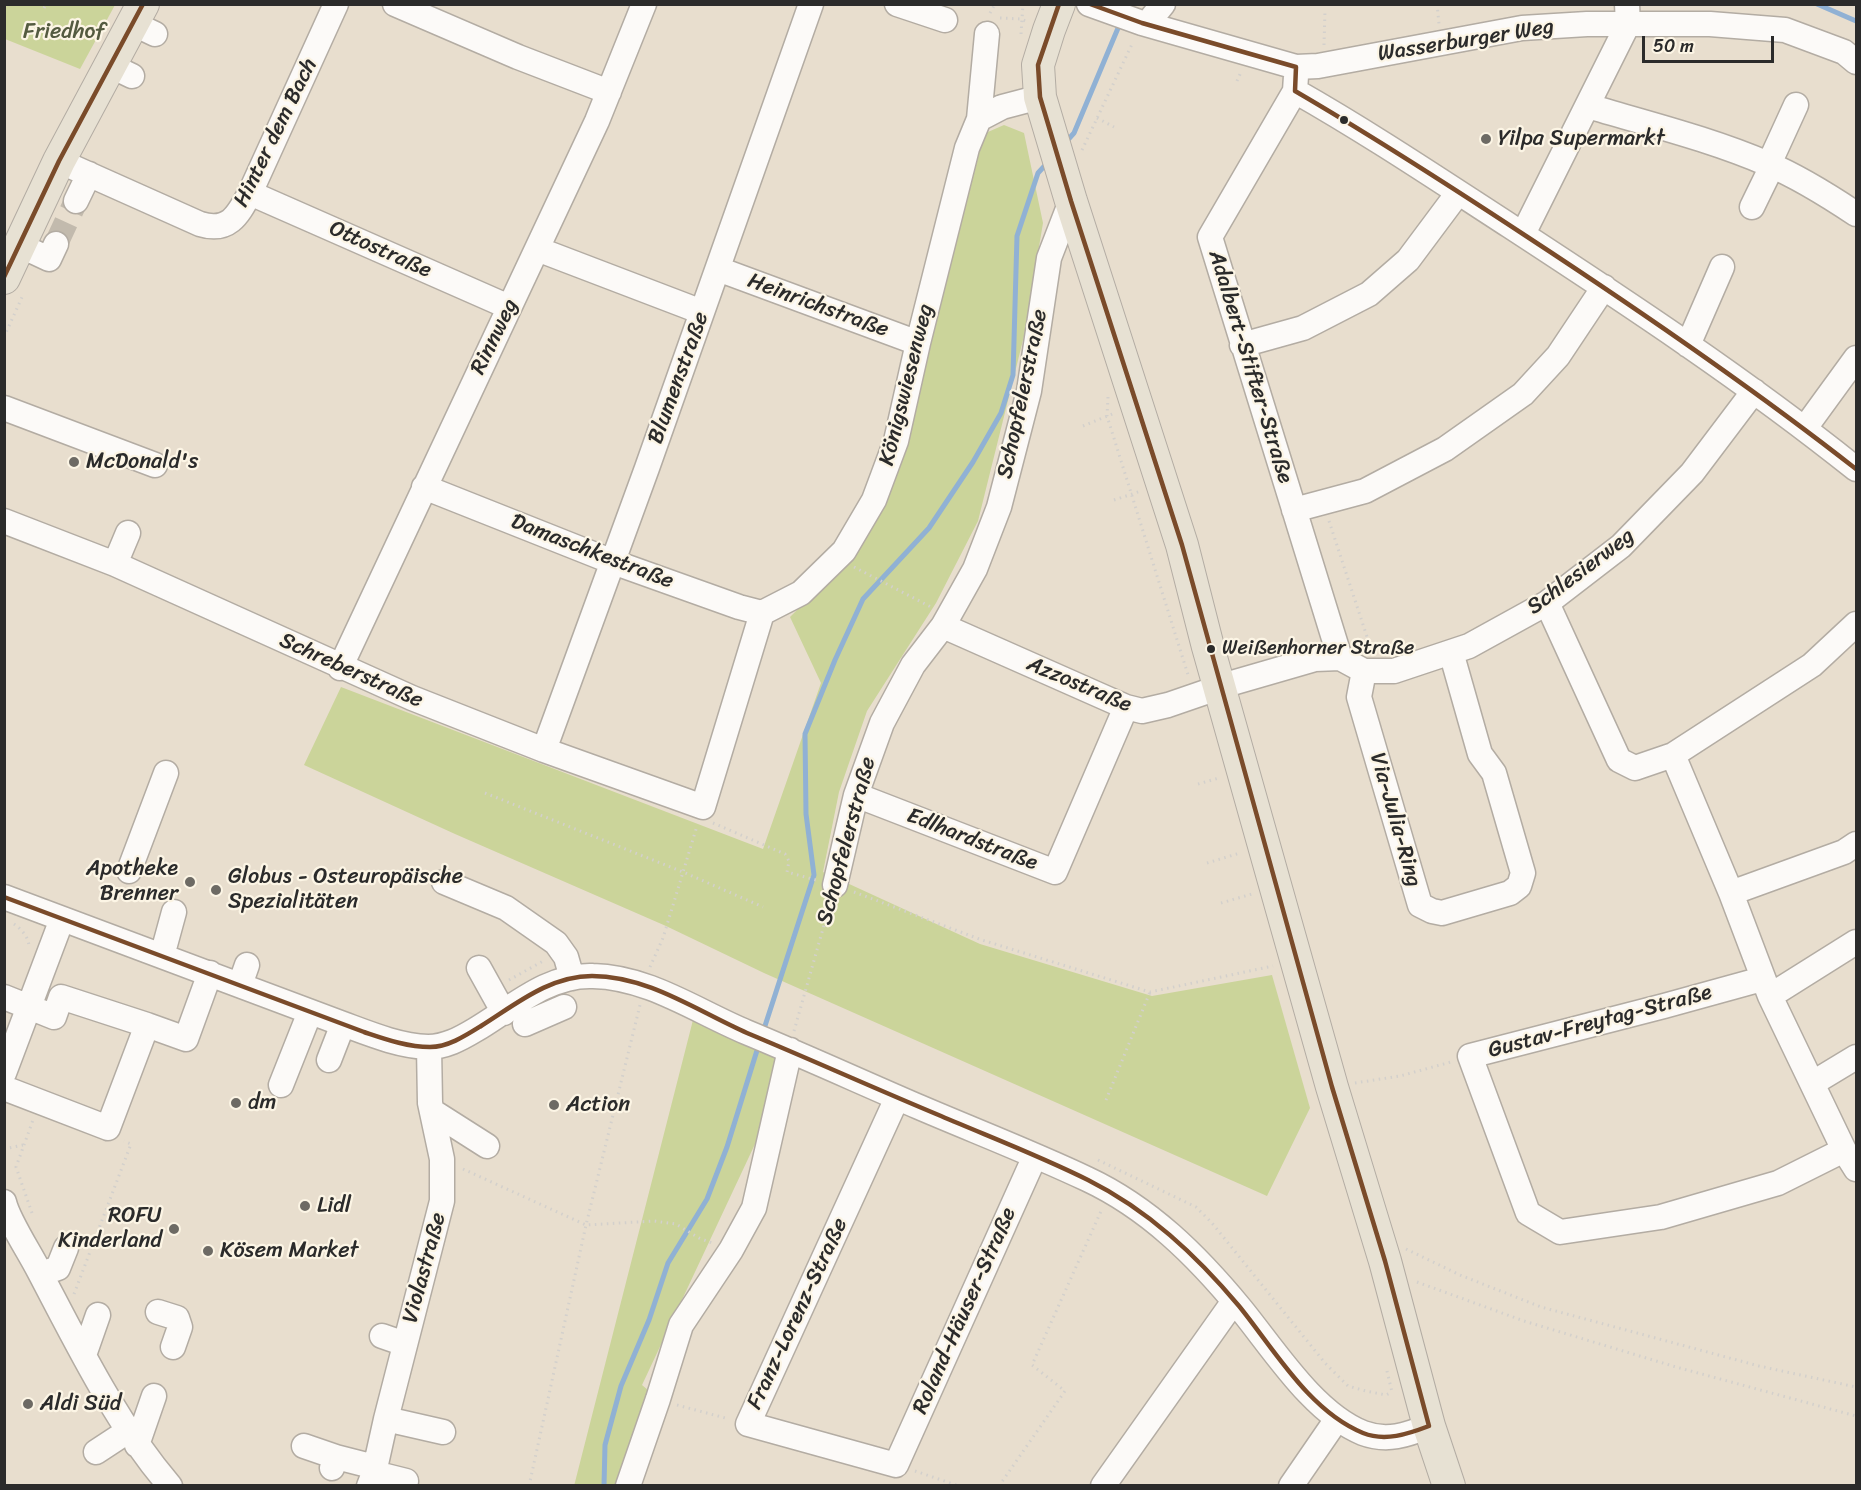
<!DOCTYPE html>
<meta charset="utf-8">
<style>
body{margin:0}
#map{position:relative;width:1861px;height:1490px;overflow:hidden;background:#e8dece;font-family:Sriracha,sans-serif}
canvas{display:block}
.frame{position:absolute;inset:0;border:6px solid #2b2b2b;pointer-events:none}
.scale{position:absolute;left:1642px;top:36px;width:132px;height:27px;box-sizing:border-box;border:3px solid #2b2b2b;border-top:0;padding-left:8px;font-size:18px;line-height:21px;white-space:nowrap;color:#2b2b2b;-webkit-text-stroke:4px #fcf5e5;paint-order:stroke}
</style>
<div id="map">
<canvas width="1861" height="1490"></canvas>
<div class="frame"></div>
<div class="scale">50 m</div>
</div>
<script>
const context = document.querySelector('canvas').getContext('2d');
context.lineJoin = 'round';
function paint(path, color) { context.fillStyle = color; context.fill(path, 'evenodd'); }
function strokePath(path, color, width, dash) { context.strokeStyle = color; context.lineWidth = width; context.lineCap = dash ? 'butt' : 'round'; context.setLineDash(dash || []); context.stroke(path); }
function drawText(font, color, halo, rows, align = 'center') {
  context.font = font + ' Sriracha,sans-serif'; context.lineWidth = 4.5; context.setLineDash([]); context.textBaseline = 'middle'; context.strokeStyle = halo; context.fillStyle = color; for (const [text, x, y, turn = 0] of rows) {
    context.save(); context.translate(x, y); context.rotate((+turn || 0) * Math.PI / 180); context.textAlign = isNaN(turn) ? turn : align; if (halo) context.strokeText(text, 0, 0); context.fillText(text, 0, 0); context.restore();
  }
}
paint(new Path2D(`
 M4 5 5 4 115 5 80 69 5 39Z
 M1004 125 1024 133 1043 223 1024 336 978 521 936 603 867 711 839 792 823 872 980 944 1152 996 1272 975 1310 1108 1267 1196 764 973 666 926 455 834 304 765 341 687 763 849 821 683 790 617 856 551 981 135Z
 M693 1020 779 1053 763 1127 642 1385 667 1406 636 1485 574 1486Z`), '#cbd49a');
strokePath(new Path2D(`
 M1817 4 1856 21
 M1065 143 1074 133 1121 21
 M763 1032 814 875 806 814 805 734 835 660 863 599 929 528 973 462 1001 413 1013 375 1017 236 1038 173 1049 161
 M604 1486 605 1445 621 1386 649 1320 668 1263 707 1199 727 1147 759 1044`), '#90b1d4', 5);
strokePath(new Path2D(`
 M56 244 76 201`), '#c2baad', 24, [24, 12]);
const minor = new Path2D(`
 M395 4 518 57 609 92
 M897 4 945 20
 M1089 4 1142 23 1296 67 1318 66 1522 28 1587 24H1710L1785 30 1844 52 1856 62
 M132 23 155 34
 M1147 24 1163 4
 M109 65 132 76
 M1296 76 1295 91 1210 237 1340 658
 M1295 91C1369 133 1439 180 1510 226 1628 303 1746 381 1856 469
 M1588 106C1648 124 1710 139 1768 164 1799 177 1829 196 1856 214
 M979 119 1002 107 1040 97
 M59 161 200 224C229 233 238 215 250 193L336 4
 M1769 164 1796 105
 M250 193 509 307
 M76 201 89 174
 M1752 207 1772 166
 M1523 234 1628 24 1627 4
 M19 245 49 259 56 244
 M537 249 702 312
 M718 269 918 343
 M1242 345 1303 328 1369 294 1408 260 1458 193
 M1688 345 1722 267
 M4 408 155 465
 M1805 428 1856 358
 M424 487 613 562 739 607 762 613
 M1294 510 1365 491 1445 449 1523 394 1558 356 1604 287
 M4 521 115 564 412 698 544 750 703 807 762 613 801 593 844 551 874 500 896 441 918 343 967 148 979 119 987 34
 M115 564 128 533
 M1547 603 1619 760 1635 768 1673 755 1812 665 1856 624
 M943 626 1126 707 1142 711 1168 705 1232 683 1315 659 1340 658 1364 671H1394L1469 646 1547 603 1621 546 1692 473 1754 391
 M340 668 597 121 644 4
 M1364 671 1359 697 1420 905 1432 911 1442 913 1510 893 1519 886 1523 873 1494 773 1480 754 1451 652
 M544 750 647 468 811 4
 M1673 755 1731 893 1844 852 1856 844
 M856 795 1055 872 1126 707
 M129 871 166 773
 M444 882 506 908 556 943 566 957 572 978
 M835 885 856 795 882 723 913 665 943 626 975 569 999 507 1029 391 1049 258 1071 201
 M1731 893 1770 996 1844 1150 1856 1169
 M4 897 343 1024C370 1034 399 1046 428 1047 445 1047 460 1039 475 1030 511 1009 548 974 593 976 648 977 696 1011 746 1032 804 1056 861 1082 919 1107 975 1131 1032 1153 1087 1179 1149 1208 1197 1256 1240 1308 1273 1348 1313 1413 1363 1433 1387 1442 1407 1435 1429 1426
 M162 956 174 912
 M479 968 504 1013
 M1762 979 1664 1006 1470 1056 1528 1213 1560 1232 1661 1217 1778 1183 1844 1150
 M240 985 247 965
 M1770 996 1856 942
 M4 997 54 1017 61 997 147 1025 108 1128 4 1088
 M525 1024 564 1007
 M147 1025 186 1039 210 973
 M329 1060 343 1024
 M4 1073 62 919
 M1813 1083 1856 1057
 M281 1085 310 1012
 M897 1098 748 1424 896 1465 1035 1156
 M432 1111 487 1146
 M4 1202C8 1220 30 1253 39 1271 78 1345 115 1422 170 1486
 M41 1274 58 1268 66 1248
 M158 1312 177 1318 180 1327 173 1347
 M382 1336 405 1344
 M84 1355 98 1315
 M386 1419 443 1432
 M137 1445 154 1396
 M304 1446 336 1457
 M96 1452 128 1431
 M332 1468 336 1457 375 1467
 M374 1473 406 1481
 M369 1486 374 1473 386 1419 442 1201V1159L430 1103 429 1047
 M628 1486 658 1399 681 1325 731 1250 754 1208 790 1050
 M1103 1486 1234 1301
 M1291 1486 1337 1419`);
const major = new Path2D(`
 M1059 4 1049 30 1038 65 1040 97 1071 201 1182 545 1208 647 1332 1087 1385 1261 1429 1426 1449 1486
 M4 278 59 161 143 4`);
strokePath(minor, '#b3aca3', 27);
strokePath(major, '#b3aca3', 34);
strokePath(new Path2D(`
 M1437 4 1439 24
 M44 8 46 4
 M990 13 995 4
 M1000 18 1021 19 1028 22
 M1021 34 1023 4
 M1324 45 1325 10
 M1237 81 1241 72
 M1097 118 1114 127
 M1082 150 1133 42
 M4 337 23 295
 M1108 397 1107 416 1189 678
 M1083 426 1115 413
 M1114 500 1141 491
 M1329 521 1372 652
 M854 567 931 607
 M1198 784 1219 778
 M485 793 683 872 763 907
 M713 823 785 854 789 861 787 872 816 880
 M1207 863 1240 853
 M854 892 982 940 1150 992 1273 966
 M1221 903 1252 894
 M14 924C21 929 29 937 29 947
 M650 967 663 938 697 826
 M509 980 545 960
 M794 1031 830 904
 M1355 1083 1400 1076 1451 1062
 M1106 1100 1150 992
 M4 1149 23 1145
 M1098 1160 1196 1207 1212 1223 1325 1363 1348 1386 1366 1391 1386 1395 1392 1392
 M463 1169 586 1225 654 1221 676 1224 699 1238 712 1243
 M32 1213 16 1167 33 1120
 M1406 1249 1460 1275 1541 1307 1759 1366 1856 1387
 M1417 1282 1524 1321 1676 1367 1856 1416
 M74 1294 131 1144 124 1141
 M1387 1371 1392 1392
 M677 1405 729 1419
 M915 1471 959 1486
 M529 1486 586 1225 640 1005
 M999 1486 1065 1391 1032 1365 1102 1209`), '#d3d0cc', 3, [1.5, 4.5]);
strokePath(minor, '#fcfaf8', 24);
strokePath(major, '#e7e1d3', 32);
strokePath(new Path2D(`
 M1090 4 1142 23 1296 67 1295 91C1374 137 1450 186 1526 236 1639 310 1750 386 1856 469
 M4 277 59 161 143 4
 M4 897 364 1032C385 1039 407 1047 430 1047 448 1047 465 1036 481 1026 515 1005 549 976 592 976 648 976 697 1011 747 1033 812 1060 876 1089 941 1116 990 1137 1040 1156 1088 1180 1148 1210 1196 1255 1239 1306 1274 1349 1309 1411 1363 1433 1385 1442 1408 1434 1429 1426L1385 1261 1332 1087 1182 545 1071 201 1040 97 1038 65 1059 4`), '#7a4b2a', 4.5);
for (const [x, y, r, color] of [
 [1344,120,5,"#2b2b2b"],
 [1486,139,6,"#6d6a64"],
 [74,462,6,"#6d6a64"],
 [1211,649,5,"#2b2b2b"],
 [190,882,6,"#6d6a64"],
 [216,890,6,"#6d6a64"],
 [236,1103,6,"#6d6a64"],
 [554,1105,6,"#6d6a64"],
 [305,1206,6,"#6d6a64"],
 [174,1229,6,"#6d6a64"],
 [208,1251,6,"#6d6a64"],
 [28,1404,6,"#6d6a64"]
]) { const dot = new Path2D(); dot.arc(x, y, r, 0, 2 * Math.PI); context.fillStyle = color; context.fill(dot); strokePath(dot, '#fcf5e5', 2); }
drawText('20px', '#2b2b2b', '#fcf5e5', [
 ["Weißenhorner Straße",1222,649]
], 'left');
drawText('22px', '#545b40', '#fcf5e5', [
 ["Friedhof",64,32]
]);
drawText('22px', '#2b2b2b', '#fcf5e5', [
 ["Wasserburger Weg",1466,41,-9],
 ["Hinter dem Bach",276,133,-64],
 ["Ottostraße",380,250,24],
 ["Heinrichstraße",818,306,20],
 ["Rinnweg",495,337,-64],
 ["Adalbert-Stifter-Straße",1250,367,73],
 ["Blumenstraße",679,378,-70],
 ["Königswiesenweg",907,385,-76],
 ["Schopfelerstraße",1023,394,-78],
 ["Damaschkestraße",592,552,21],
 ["Schlesierweg",1581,572,-37],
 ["Schreberstraße",351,671,24],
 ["Azzostraße",1079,685,23],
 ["Via-Julia-Ring",1395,820,74],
 ["Edlhardstraße",972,840,21],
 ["Schopfelerstraße",847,841,-75],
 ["Gustav-Freytag-Straße",1600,1022,-15],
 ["Violastraße",425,1268,-75],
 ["Roland-Häuser-Straße",965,1311,-66],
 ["Franz-Lorenz-Straße",798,1314,-65]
]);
drawText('22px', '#2b2b2b', '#fcf5e5', [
 ["Yilpa Supermarkt",1498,139],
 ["McDonald's",86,462],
 ["Apotheke",178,869,"right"],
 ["Brenner",178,894,"right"],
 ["Globus - Osteuropäische",228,877],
 ["Spezialitäten",228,902],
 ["dm",248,1103],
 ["Action",566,1105],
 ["Lidl",317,1206],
 ["ROFU",162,1216,"right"],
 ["Kinderland",162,1241,"right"],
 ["Kösem Market",220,1251],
 ["Aldi Süd",40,1404]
], 'left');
</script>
